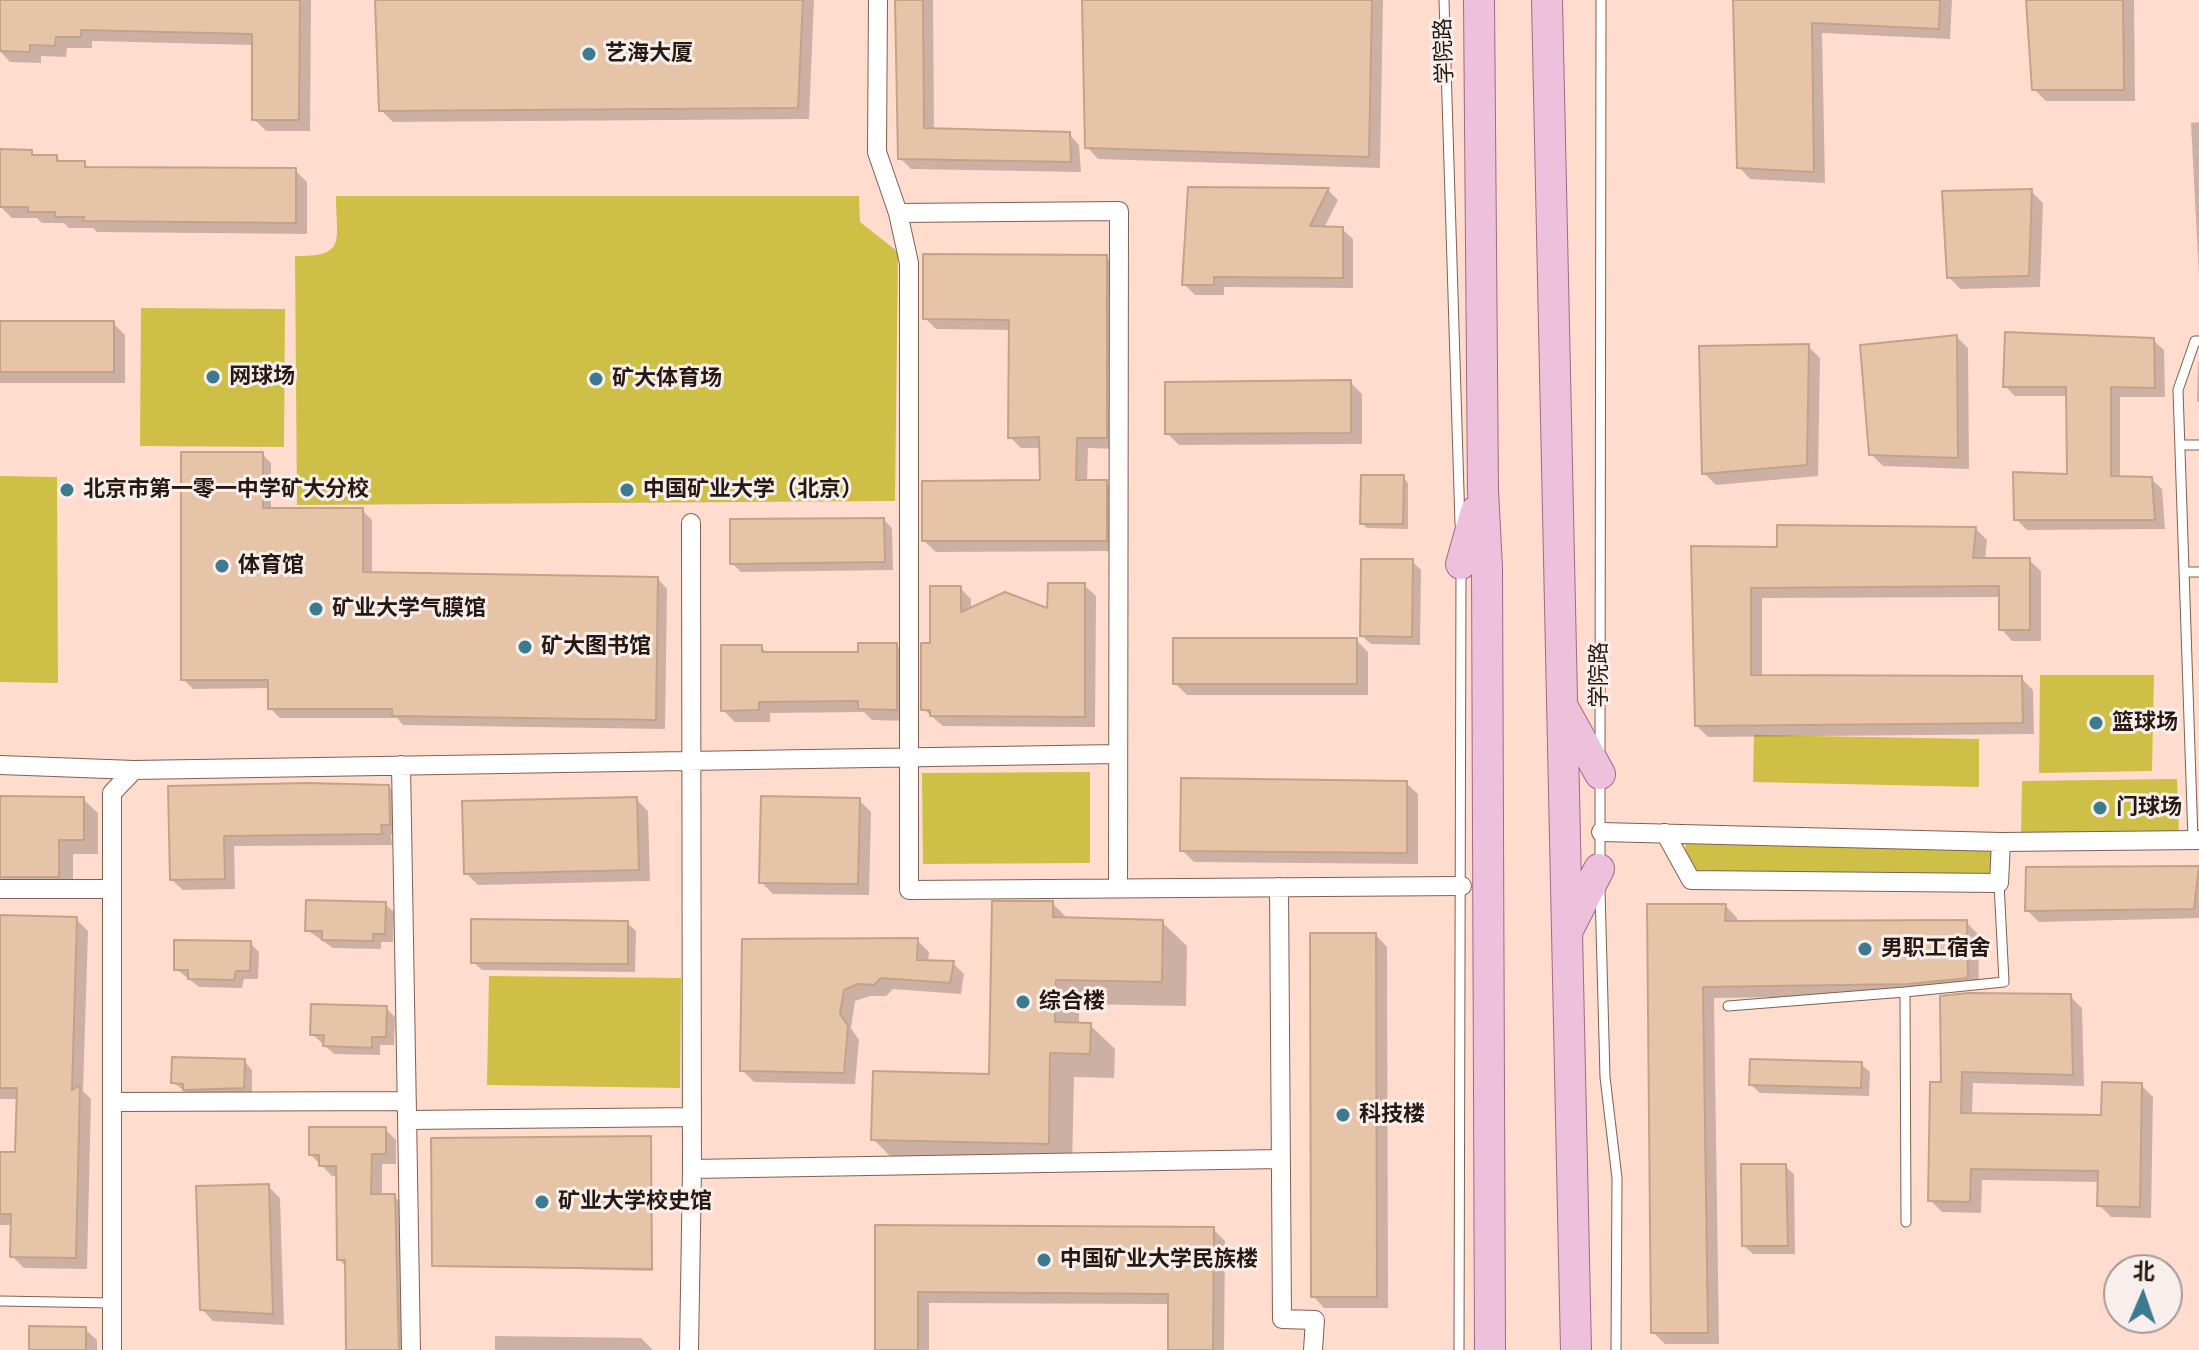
<!DOCTYPE html>
<meta charset="utf-8">
<style>
body{margin:0}
#map{position:relative;width:2199px;height:1350px;overflow:hidden;background:#ffdcce;font-family:"Varela Round","Noto Sans SC",sans-serif}
canvas{display:block}
.north{position:absolute;left:2103px;top:1254px;width:80px;height:80px;box-sizing:border-box;background:#f8efec;border:2px solid #a49995;border-radius:50%;rotate:2deg;font-size:22px;font-weight:700;line-height:32px;text-align:center;color:#271812}
.north::after{content:'';display:block;margin:auto;width:28px;height:36px;background:#3b7a8f;clip-path:polygon(50% 0,100% 100%,50% 72%,0 100%)}
</style>
<div id="map">
<canvas width="2199" height="1350"></canvas>
<div class="north">北</div>
</div>
<script>
const context = document.querySelector('canvas').getContext('2d');
context.lineJoin = 'round';
function paint(path, color) { context.fillStyle = color; context.fill(path, 'evenodd'); }
function strokePath(path, color, width, dash) { context.strokeStyle = color; context.lineWidth = width; context.lineCap = dash ? 'butt' : 'round'; context.setLineDash(dash || []); context.stroke(path); }
function drawText(font, color, halo, rows, align = 'center') {
  context.font = font + ' "Varela Round","Noto Sans SC",sans-serif'; context.lineWidth = 6; context.setLineDash([]); context.textBaseline = 'middle'; context.strokeStyle = halo; context.fillStyle = color; for (const [text, x, y, turn = 0] of rows) {
    context.save(); context.translate(x, y); context.rotate((+turn || 0) * Math.PI / 180); context.textAlign = isNaN(turn) ? turn : align; if (halo) context.strokeText(text, 0, 0); context.fillText(text, 0, 0); context.restore();
  }
}
paint(new Path2D(`
 M336 196H859L860 222 898 252 895 501 297 505 295 256C348 257 336 240 336 196Z
 M141 308 285 309 284 447 140 446Z
 M0 476 57 477 58 683 0 682Z
 M2040 675H2154L2152 771 2039 773Z
 M1754 735 1979 739V787L1753 782Z
 M1090 772V863L923 864 922 773Z
 M2177 779 2179 834 2021 837 2022 781Z
 M1686 840 1993 847 1994 880 1684 870Z
 M489 976 681 978 680 1088 487 1085Z`), '#cebf46');
paint(new Path2D(`
 M0 0H311L310 131H266L254 119V45L92 41V48H67L66 57 41 56V63L10 62 0 51Z
 M377 0H814L809 119 393 122 381 110Z
 M899 0H933L934 131 1069 134 1079 145 1081 172 911 169 900 158Z
 M1084 0H1383L1380 168 1098 159 1087 147Z
 M1737 0H1952L1950 39 1822 33 1825 183 1750 179 1739 167Z
 M2028 0H2134L2135 101H2046L2034 89Z
 M2199 122V278L2191 123Z
 M31 152 37 157H56L62 163H84L90 169 295 170 307 182V234L97 232 93 228H69L64 223H42L37 218H12L0 206Z
 M1189 189 1328 190 1338 200 1324 228 1342 229 1353 239V288L1224 287V295H1195L1184 284Z
 M2031 191 2043 203 2040 287 1960 289 1949 277Z
 M1106 257 1118 269 1117 449 1088 448 1087 482H1106L1117 494V551L936 552 924 541 1042 482 1041 448H1021L1010 437V330L936 329 925 318Z
 M0 323H113L125 335V383H0Z
 M1957 337 1968 348 1969 469 1883 466 1871 454Z
 M2153 340 2164 350 2165 397H2120V478L2151 479 2162 489 2165 529 2027 530 2016 519 2069 476V396H2015L2005 386Z
 M1808 346 1820 358 1818 476 1716 485 1704 473Z
 M2198 362H2199V403L2197 401Z
 M1350 382 1362 394V444L1179 445 1167 433Z
 M262 454 271 463V510H362L372 520V574L658 579 667 589 665 729 403 725 397 718H280L270 708V688L193 689 183 679Z
 M1403 477 1408 483V529L1367 528 1362 523Z
 M884 520 892 528 893 570 741 572 732 563Z
 M1976 529 1987 540 1985 560H2029L2041 571V641H2012L2001 629V597L1762 598V677L2021 678 2033 690 2034 734 1708 737 1696 725 1693 548 1779 549Z
 M1412 561 1421 570 1420 645 1371 644 1362 636Z
 M1084 585 1096 596 1095 727 943 726 923 709 932 645 960 588 971 599V610L1049 611Z
 M1356 640 1368 652V695H1187L1175 683Z
 M896 645 908 657V721L872 720 864 712 770 713V722H735L723 710 761 647 768 654H860Z
 M1406 783 1418 794V864L1194 862 1182 850Z
 M389 787 399 798 400 835H391L392 845 234 846 235 889 183 890 172 880 170 788Z
 M0 799H83L98 813V854H73V891L0 893Z
 M636 799 648 811 650 881 478 885 466 873Z
 M859 800 871 812 869 895 773 894 761 882Z
 M2028 869H2199V918L2039 922 2027 910Z
 M1052 903 1069 920 1162 922 1187 946 1186 1006 1079 1004V1024L1090 1025 1115 1049 1114 1078 1074 1077 1072 1168 898 1164 873 1139 991 1076Z
 M385 904 394 912 393 942H381V949L333 948 307 930Z
 M1649 906H1726L1737 918V923L1966 922 1978 934 1979 989 1921 995 1714 998 1719 1344H1665L1653 1332Z
 M0 917 76 919 88 931 83 1091 91 1099 87 1269 24 1268 12 1256 13 1225H0V1154H17L18 1099H0Z
 M627 923 636 931 635 972 482 970 473 962Z
 M1376 935 1387 947 1388 1308H1324L1313 1296Z
 M917 940 929 952 928 962 953 963 964 974 961 994 893 989 886 996H870L855 1001 851 1028 859 1040 855 1084 754 1082 742 1070 744 941Z
 M250 943 259 952 258 979H244L242 988 199 987 176 969Z
 M2070 996 2082 1008 2084 1086 1973 1083 1972 1115 2103 1117 2141 1085 2153 1097 2151 1218 2111 1217 2099 1205V1182L1982 1180 1981 1213 1942 1212 1930 1200 1943 1084Z
 M386 1008 395 1017 394 1045H380V1055L334 1054 312 1034Z
 M244 1061 252 1070V1096L193 1098 173 1082Z
 M1861 1064 1870 1072 1869 1096 1760 1093 1751 1085Z
 M385 1129 396 1140V1164H382V1196H394L405 1207 409 1350H348L347 1268 339 1259 338 1176H332L311 1155Z
 M650 1138 653 1271 434 1265Z
 M1785 1166 1794 1174 1795 1254H1753L1744 1246Z
 M268 1186 280 1198 284 1325 213 1321 202 1309Z
 M877 1227 1213 1229 1225 1241 1224 1350H1170V1304L929 1303V1350H877Z
 M85 1329 97 1340V1350H31Z
 M495 1336 641 1338 653 1350H495Z`), '#0003');
const building = new Path2D(`
 M0 0H300L299 120H252V34L81 30V37H56L55 46 30 45V52L0 51Z
 M375 0H803L798 108 379 111Z
 M895 0H923L924 128 1070 132 1071 162 898 159Z
 M1082 0H1372L1369 157 1085 148Z
 M1733 0H1940L1939 29 1812 23 1814 172 1737 168Z
 M2026 0H2123L2124 90H2032Z
 M0 149 32 150V155H57V161H85V167L296 168V223L83 221 84 217H55V212H28V207H0Z
 M1188 187 1329 188 1310 226 1343 227V278L1214 277V285H1182Z
 M2032 189 2029 276 1947 278 1942 191Z
 M923 254 1107 255V438H1077L1076 480H1107V541H922V481L1040 480 1039 437 1008 438 1009 320 923 319Z
 M0 321H114V372H0Z
 M2005 332 2154 338 2155 388 2111 387V476L2152 477 2155 520H2014L2013 472 2067 474 2066 387H2003Z
 M1957 335 1958 458 1869 455 1860 345Z
 M1809 344 1807 465 1702 474 1699 346Z
 M1351 380V433L1165 434V382Z
 M181 452H263V508H363V572L658 577 656 720 392 716V709H268V680H181Z
 M1361 475H1404L1403 524H1360Z
 M884 518 885 562 730 564V519Z
 M1777 525 1976 527 1973 558H2030V630H1999V586L1751 588V675L2022 676 2023 723 1695 726 1691 546 1777 547Z
 M1361 559H1413L1412 637 1360 636Z
 M1048 583H1085V717L930 716V710H921V643H930V586H961V612L1005 592 1047 608Z
 M1173 638H1357V684H1173Z
 M858 643H897V710L858 709V701L759 702V710L721 711V645H762V652H858Z
 M1181 778 1407 781V853L1180 851Z
 M307 783 389 785 390 825H381L382 834 224 836 225 879 170 880 168 786Z
 M0 796 84 797V840H59V877H0Z
 M761 796 860 798 858 884 759 883Z
 M637 797 639 870 464 874 462 801Z
 M2199 866 2194 909 2025 911 2026 867Z
 M306 900 386 902 385 934H373V941L322 940V931H305Z
 M992 901H1053V917L1163 920 1162 982 1056 980 1055 1022 1091 1023 1090 1054 1050 1053 1049 1144 871 1140 873 1071 989 1074Z
 M1647 904H1726L1725 921 1967 920 1968 978 1908 984 1703 987 1708 1333H1651Z
 M0 915 77 917 72 1090 80 1085 76 1258 10 1257 11 1214H0V1152H15L17 1088H0Z
 M471 919 628 921V964L471 963Z
 M1310 933H1376L1377 1297H1311Z
 M918 938 917 960 954 961 950 983 881 978 874 985 858 984 844 990 840 1014 848 1026 844 1073 740 1071 742 939Z
 M174 940 251 941 250 971H236L234 980 188 979V970H174Z
 M1968 993 2071 994 2073 1075 1962 1072 1961 1113 2101 1115 2102 1082 2142 1083 2140 1207 2097 1206 2098 1171 1971 1169 1970 1202 1928 1201 1930 1082H1941L1940 996Z
 M311 1004 387 1006 386 1037H372V1048L323 1046 324 1035H310Z
 M172 1057 245 1059 244 1088 183 1090V1084L171 1083Z
 M1750 1059 1862 1062 1861 1088 1749 1085Z
 M309 1127H386V1154H372L371 1194H395L399 1350H346L345 1260H337L336 1166H319V1155H309Z
 M651 1136 652 1269 432 1266 431 1138Z
 M1741 1164H1786L1788 1246H1742Z
 M269 1184 273 1314 200 1310 196 1186Z
 M875 1225 1214 1227 1213 1350H1168V1294L918 1292V1350H875Z
 M29 1326 86 1327V1350H29Z`);
paint(building, '#e6c4a8');
strokePath(building, '#c3a388', 2);
const service = new Path2D(`
 M1444 0 1460 524
 M2180 445H2199
 M2184 572H2199
 M1600 751 1601 0
 M2193 840 2178 390 2195 341H2199
 M1600 863V778
 M1600 890 1605 1077 1617 1178 1616 1350
 M1728 1006 1905 992
 M1906 1222 1905 992 2004 982 1999 883
 M0 1301 112 1303
 M1459 1350 1461 567`);
const minor = new Path2D(`
 M878 0 877 152 898 213 909 263V890L1462 886
 M898 213 1119 211 1118 888
 M0 765 134 770
 M401 765 411 1350
 M1601 832 2001 842 2199 840
 M1665 833 1691 880 1999 883 2001 842
 M1279 887 1282 1319 1315 1320 1313 1350
 M0 889H112
 M112 1102 407 1101
 M407 1120 692 1117
 M692 1169 1280 1159
 M112 1350V793L134 770 1117 754
 M689 1350 692 1169 691 523`);
const primary = new Path2D(`
 M1479 0 1483 490 1487 568 1490 1350
 M1547 0 1576 1350
 M1461 564 1476 511
 M1564 709 1600 774
 M1569 928 1599 869`);
strokePath(service, '#845f50', 11);
strokePath(minor, '#845f50', 20);
strokePath(primary, '#a06a86', 32);
strokePath(service, '#fff', 9);
strokePath(minor, '#fff', 18);
strokePath(primary, '#edc0dc', 30);
for (const [x, y, r, color] of [
 [589,54,8,"#3b7a8f"],
 [213,377,8,"#3b7a8f"],
 [596,379,8,"#3b7a8f"],
 [67,490,8,"#3b7a8f"],
 [627,490,8,"#3b7a8f"],
 [222,566,8,"#3b7a8f"],
 [316,609,8,"#3b7a8f"],
 [525,647,8,"#3b7a8f"],
 [2096,723,8,"#3b7a8f"],
 [2100,808,8,"#3b7a8f"],
 [1865,949,8,"#3b7a8f"],
 [1023,1002,8,"#3b7a8f"],
 [1343,1115,8,"#3b7a8f"],
 [542,1202,8,"#3b7a8f"],
 [1044,1260,8,"#3b7a8f"]
]) { const dot = new Path2D(); dot.arc(x, y, r, 0, 2 * Math.PI); context.fillStyle = color; context.fill(dot); strokePath(dot, '#f8efec', 3); }
drawText('22px', '#271812', '#f8efec', [
 ["学院路",1445,51,-92],
 ["学院路",1600,675,-90]
]);
drawText('bold 22px', '#271812', '#f8efec', [
 ["艺海大厦",605,54],
 ["网球场",229,377],
 ["矿大体育场",612,379],
 ["北京市第一零一中学矿大分校",83,490],
 ["中国矿业大学（北京）",643,490],
 ["体育馆",238,566],
 ["矿业大学气膜馆",332,609],
 ["矿大图书馆",541,647],
 ["篮球场",2112,723],
 ["门球场",2116,808],
 ["男职工宿舍",1881,949],
 ["综合楼",1039,1002],
 ["科技楼",1359,1115],
 ["矿业大学校史馆",558,1202],
 ["中国矿业大学民族楼",1060,1260]
], 'left');
</script>
